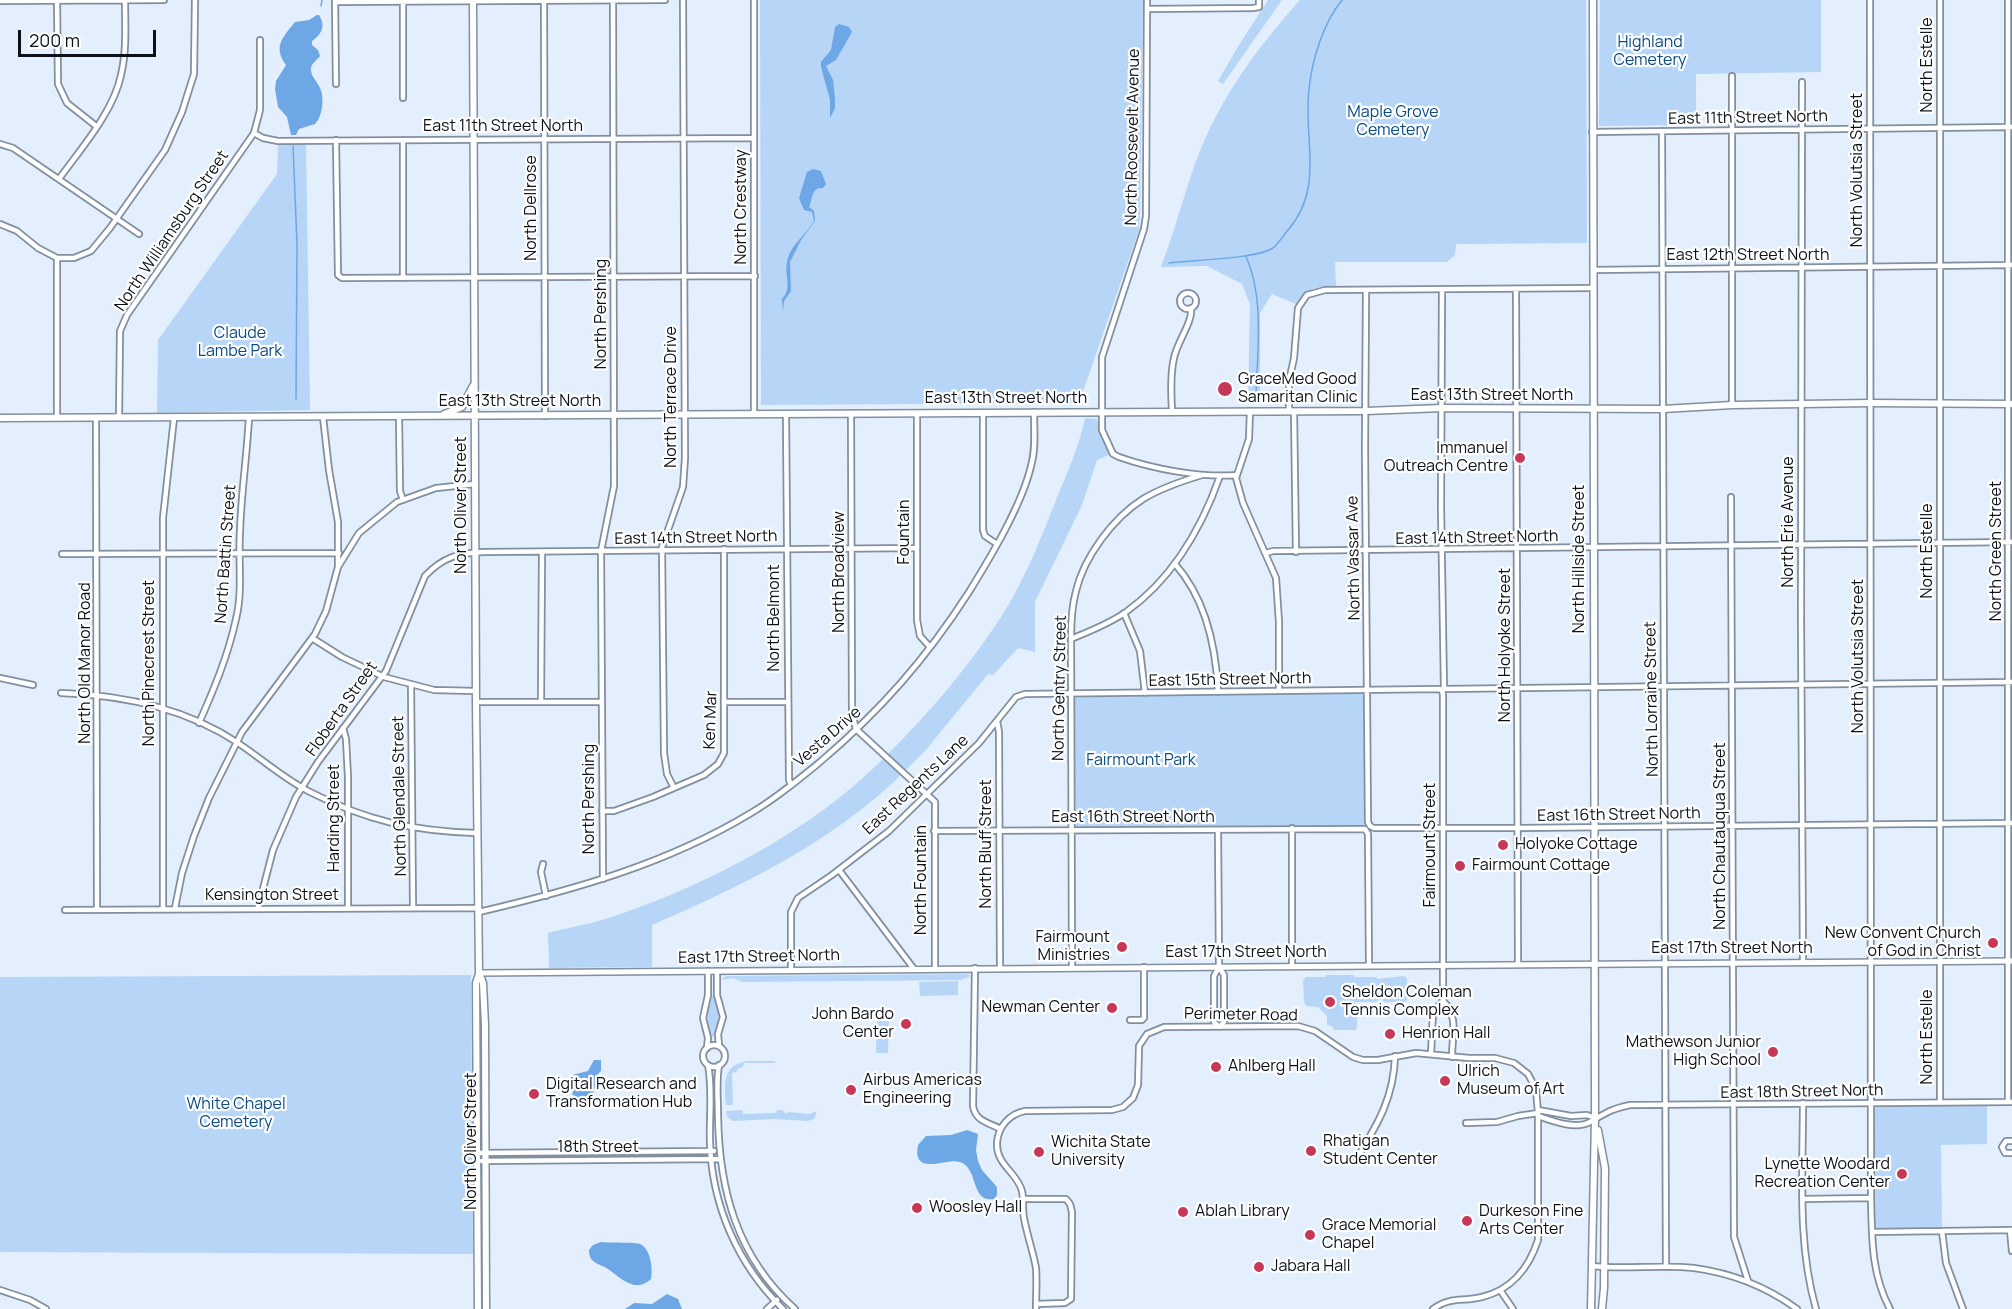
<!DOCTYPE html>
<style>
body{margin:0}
#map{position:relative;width:2012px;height:1309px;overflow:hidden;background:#e3effd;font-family:Manrope,sans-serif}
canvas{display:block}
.scale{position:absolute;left:18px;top:30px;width:138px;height:27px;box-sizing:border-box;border:3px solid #0d1218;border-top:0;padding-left:8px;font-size:18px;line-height:21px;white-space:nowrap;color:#0d1218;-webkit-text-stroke:4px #fff;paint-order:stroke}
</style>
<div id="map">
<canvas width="2012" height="1309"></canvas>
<div class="scale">200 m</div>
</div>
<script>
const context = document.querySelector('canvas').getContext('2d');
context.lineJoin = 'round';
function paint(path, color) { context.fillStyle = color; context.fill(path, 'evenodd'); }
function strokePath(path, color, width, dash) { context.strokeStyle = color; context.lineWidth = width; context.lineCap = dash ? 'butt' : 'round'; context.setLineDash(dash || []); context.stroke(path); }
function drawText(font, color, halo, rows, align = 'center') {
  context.font = font + ' Manrope,sans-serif'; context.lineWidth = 4.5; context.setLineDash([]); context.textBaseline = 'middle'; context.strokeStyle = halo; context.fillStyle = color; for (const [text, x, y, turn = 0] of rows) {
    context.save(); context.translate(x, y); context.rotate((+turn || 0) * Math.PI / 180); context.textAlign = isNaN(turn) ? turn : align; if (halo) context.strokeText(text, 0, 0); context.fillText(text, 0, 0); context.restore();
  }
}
paint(new Path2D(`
 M760 0H1143L1140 217 1139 230 1079 403 761 405Z
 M1268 0H1282L1223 84 1218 81 1239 45Z
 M1300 0H1586L1587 243 1456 244 1455 255 1447 262H1335L1336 286C1316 287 1308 287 1296 304L1272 294 1260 313V400H1248L1250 304 1242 284 1207 266 1161 267C1180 218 1190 166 1214 120 1237 75 1267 37 1300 0Z
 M1600 0H1821V72L1696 74V125L1599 126Z
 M306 143 310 410 157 413 158 340 277 174 278 144Z
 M1085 418 1097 419 1102 439 1111 454 1097 460 1082 505 1035 602V652L1018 648 993 675 988 674 925 751 905 771 888 754C929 713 967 669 999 620 1023 584 1040 541 1056 500 1067 473 1079 447 1085 418Z
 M1364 693 1365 826 1076 828 1075 795 1073 790 1075 762 1074 696Z
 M883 759 901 775C831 843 740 887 652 925V967L549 968 548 933C571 927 596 923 618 915 713 882 812 830 883 759Z
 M968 974 971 976 961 980 742 982 734 978 721 980 726 976Z
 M471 975 473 1254 0 1252V977Z
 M1326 975H1353L1355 977H1376L1378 979 1404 976 1407 978V1000L1405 1002H1384L1381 999 1376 1002H1355L1357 1007V1028L1355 1030H1334L1332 1026 1327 1025V1016L1318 1007 1306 1006 1304 1001 1303 980 1306 977H1326Z
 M958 981V995L920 996 919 982Z
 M710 996H715C719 1013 721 1019 716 1036L710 1037C707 1021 706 1012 710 996Z
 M877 1020H889L888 1053H876Z
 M750 1061H774L776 1063H744L743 1067 739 1068 736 1072 732 1073 733 1105H726C724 1084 722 1063 750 1061Z
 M1987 1102V1144L1941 1145 1942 1231 1872 1232 1871 1103Z
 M742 1110 743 1114 776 1113 777 1110H782L786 1114 788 1112 809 1114 817 1111 814 1119 808 1121 774 1119 733 1121 727 1117 726 1111Z`), '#b6d5f7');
paint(new Path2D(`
 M317 15H319C326 26 322 34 312 41V45L318 50 320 56C317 60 312 63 311 68 310 75 316 80 319 86 325 96 323 116 315 124L299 129 296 135H291L287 117 278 107 275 89 276 81 286 65C273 47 282 38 295 22L309 20Z
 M839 24 849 27 852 32 836 60 826 66 833 80 835 99V108L830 118V100L821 67V62L831 50 835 27Z
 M813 169 821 171 826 184 823 188C811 187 813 199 809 207L814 211 815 221 801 240 790 262 791 291 784 301 783 312 782 299C793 287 784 276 787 262 790 245 806 235 814 221L812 212 804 210 799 198 807 172Z
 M594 1060H601V1071L595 1077 601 1082 592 1091 594 1092 584 1103 572 1094 573 1091 568 1081 572 1075 588 1071Z
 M967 1130 978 1134 976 1150 978 1161 982 1170 997 1187V1195L994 1199C970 1203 979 1168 960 1162 947 1157 912 1178 918 1145L926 1136 951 1135Z
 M601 1242C608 1243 636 1242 640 1244 651 1249 653 1269 651 1279 635 1294 621 1278 608 1269 599 1263 589 1264 589 1250L593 1245Z
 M667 1294 678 1299 682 1309H625L634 1303 652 1304Z`), '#6da7e6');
strokePath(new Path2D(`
 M321 6 322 0
 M293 146 297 244 296 399
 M1246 256C1265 300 1257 351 1256 398
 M1169 263C1192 260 1256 259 1273 248 1278 244 1283 236 1288 230 1325 187 1303 140 1309 89 1312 60 1323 23 1342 0`), '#6da7e6', 1.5);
const minor = new Path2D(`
 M57 0 58 84 67 103 96 126
 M335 0 336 84
 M544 0 545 416
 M754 0V414
 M1147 0 1146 216 1144 229 1102 357V430L1113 454 1119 457C1153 469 1201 478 1237 475
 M1870 0 1871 1198C1872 1237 1871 1274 1890 1309
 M0 1 164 0
 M335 2 665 0
 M403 2V98
 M1147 9 1253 8 1259 7V0
 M1732 76V405
 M1802 82 1801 619 1803 962
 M1662 131 1666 1267
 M1592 132 2012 127
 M254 133 263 138 278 141 754 138
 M336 140 338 275 342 278 755 276
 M403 140V278
 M0 144 13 148 139 234
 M59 179C80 150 114 111 121 75 127 50 125 25 125 0
 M0 224 17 231 38 248 57 258H74L91 251 110 228 165 150 182 112 194 74 195 0
 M57 258V418
 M1593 270 2012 265
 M1442 289 1441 507 1444 689 2012 682
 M1516 289 1518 964
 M1366 290 1365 448 1368 822 1370 826 1374 828H1519L2012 823
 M1180 301a8 8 0 1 1 16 0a8 8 0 1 1-16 0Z
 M1172 411C1171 394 1170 374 1174 358 1177 342 1193 322 1191 308
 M1250 411 1249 439 1236 478 1243 503 1276 578 1279 622V691
 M1289 411V381L1294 358 1298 308 1307 295 1325 290 1593 288
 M1294 411 1296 552
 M851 413 852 713 856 729 935 802V969
 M917 413V620L920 636 930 647
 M983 413V530L985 536 997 544
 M786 414 789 780 791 785
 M323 417 329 470 338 522V566
 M399 417 400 491 403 500
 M96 418 97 909
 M119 418 120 331 127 315 254 133 260 110V40
 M1731 497 1734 1237 1748 1281
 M1266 553 1273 551 2012 542
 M62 554 339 553
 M1175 564C1206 599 1216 646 1218 692
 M1124 613 1140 651 1145 693
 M312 638 342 657 384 677 434 690 476 691
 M1071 639C1090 631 1109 624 1126 612 1172 579 1201 530 1220 476
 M0 678 33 685
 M411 684 413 907
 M61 693C123 695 187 709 238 743 262 759 284 779 310 792 367 821 413 831 476 833
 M476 702H602
 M541 702 542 552
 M725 702H788
 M997 721 999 732 1000 968
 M199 723C214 689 228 656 236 619 243 591 238 561 240 532 241 494 247 456 249 417
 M343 728 346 739 348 777V908
 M674 788 667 774 664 753 662 547 683 487 685 458 683 0
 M602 811H614L653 797 704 775 718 764 724 753V549
 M1218 830 1219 967 1214 976V1022L1219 1027 1224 1022V975L1219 967
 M934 831 1365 829 1368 834 1369 966
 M543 864 541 872 546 896
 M839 870 914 969
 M603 879 601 551 614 486 613 0
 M163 908V518L174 418
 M175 908 182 873 194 836 209 798 242 732 315 634 326 611 338 567 359 533 397 502 436 488 475 484
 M258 908 273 850 296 797 318 762 386 671 425 576C443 557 458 553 484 552L917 548
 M65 910 479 908
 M479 912C573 890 667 864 751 813 775 799 798 780 820 762 880 711 926 659 969 592 990 558 1022 505 1031 466 1036 449 1034 430 1034 412
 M1292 966V828
 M975 968 973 1106C975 1121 989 1123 1001 1129
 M1072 968 1071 637C1071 622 1072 606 1076 591 1084 557 1113 518 1143 499 1161 488 1182 481 1202 475
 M791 970V912L798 898 832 875 889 831 979 743 1016 697 1025 694 1439 689 1442 690 1443 695V1001L1433 1012 1431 1054
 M717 971V995L723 1017 718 1034 719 1046
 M1443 1001C1459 1016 1452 1036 1452 1057
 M1130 1020H1142L1144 1018V967
 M703 1056a11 11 0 1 1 22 0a11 11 0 1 1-22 0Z
 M707 1048 708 1038 703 1018 708 995V971
 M708 1065C713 1090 709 1118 710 1143 712 1206 738 1265 783 1309
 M719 1065C716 1081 718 1099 718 1115 719 1190 737 1257 795 1309
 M1940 1102V0
 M2008 1102V0
 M1803 1103C1803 1172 1797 1243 1816 1309
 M1538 1110 1571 1116 1587 1115 1595 1118
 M1538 1116C1552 1121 1576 1130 1590 1122 1606 1113 1611 1109 1630 1105L2012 1102
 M1466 1123 1497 1122 1518 1116 1538 1113
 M2012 1141H2006L2002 1147 2005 1153H2012
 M477 1153 714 1151
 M1356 1160C1377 1125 1394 1098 1395 1056
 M482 1161 720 1159
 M1023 1199H1066L1070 1204 1072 1212 1071 1299 1065 1303 1036 1304
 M1803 1199 1871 1198
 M2010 1230 2012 1251
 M1942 1231 1946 1263 1963 1309
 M1872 1232 2012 1230
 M1592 1266C1625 1270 1660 1264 1694 1268 1731 1273 1767 1287 1797 1309
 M0 1290 30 1300 46 1309
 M1500 1290 1513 1309
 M767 1309 777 1300
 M1036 1309C1036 1295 1037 1281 1036 1268 1033 1251 1027 1235 1024 1218 1022 1209 1024 1200 1022 1191 1017 1172 996 1165 997 1143 998 1127 1009 1114 1025 1111L1112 1110 1123 1107 1133 1098 1138 1085 1139 1046 1147 1034 1164 1027 1298 1026 1315 1031 1353 1057 1363 1060H1378L1416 1053 1469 1058H1495L1514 1063 1528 1074 1536 1089 1538 1113V1240C1529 1268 1511 1290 1482 1297 1463 1302 1451 1296 1433 1309`);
const tertiary = new Path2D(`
 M479 973 2012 961`);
const secondary = new Path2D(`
 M473 0 476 702 479 973 483 983 485 1025 486 1309
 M444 414 462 407 473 386
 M0 418 1366 411 1442 408 1663 409 1732 405 1871 403 2012 404
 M1598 1130 1605 1168 1604 1288 1602 1309
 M478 1309 476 983 479 974
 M1591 1309 1595 1118 1593 0`);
strokePath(minor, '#818f9f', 8);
strokePath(tertiary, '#818f9f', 8);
strokePath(secondary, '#818f9f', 9);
strokePath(minor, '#fff', 4.5);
strokePath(tertiary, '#fff', 5);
strokePath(secondary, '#fff', 6);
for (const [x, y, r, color] of [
 [1225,389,8,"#c73758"],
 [1520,458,6,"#c73758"],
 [1503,845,6,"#c73758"],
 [1460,866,6,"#c73758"],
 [1993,943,6,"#c73758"],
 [1122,947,6,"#c73758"],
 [1330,1002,6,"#c73758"],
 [1112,1008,6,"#c73758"],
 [906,1024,6,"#c73758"],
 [1390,1034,6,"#c73758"],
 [1773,1052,6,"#c73758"],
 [1216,1067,6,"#c73758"],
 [1445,1081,6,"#c73758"],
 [851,1090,6,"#c73758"],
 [534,1094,6,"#c73758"],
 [1311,1151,6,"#c73758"],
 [1039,1152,6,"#c73758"],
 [1902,1174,6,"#c73758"],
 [917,1208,6,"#c73758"],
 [1183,1212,6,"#c73758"],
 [1467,1221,6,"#c73758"],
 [1310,1235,6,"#c73758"],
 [1259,1267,6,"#c73758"]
]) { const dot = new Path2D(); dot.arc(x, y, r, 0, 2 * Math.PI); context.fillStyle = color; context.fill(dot); strokePath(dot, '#fff', 2); }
drawText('16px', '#0a4b84', '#fff', [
 ["Highland",1650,43],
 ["Cemetery",1650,61],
 ["Maple Grove",1393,113],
 ["Cemetery",1393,131],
 ["Claude",240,334],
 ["Lambe Park",240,352],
 ["Fairmount Park",1141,761],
 ["White Chapel",236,1105],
 ["Cemetery",236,1123]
]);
drawText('16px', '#0d1218', '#fff', [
 ["North Estelle",1928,65,-90],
 ["East 11th Street North",1748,118,-1],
 ["East 11th Street North",503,127],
 ["North Roosevelt Avenue",1133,137,-89],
 ["North Volutsia Street",1858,170,-90],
 ["North Crestway",742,207,-90],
 ["North Dellrose",532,208,-90],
 ["North Williamsburg Street",172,231,-56],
 ["East 12th Street North",1748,256],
 ["North Pershing",602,314,-90],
 ["East 13th Street North",1492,396],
 ["North Terrace Drive",672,397,-90],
 ["East 13th Street North",1006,399],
 ["East 13th Street North",520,402],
 ["North Oliver Street",462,505,-90],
 ["North Erie Avenue",1789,522,-90],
 ["Fountain",905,532,-90],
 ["East 14th Street North",696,538,-1],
 ["East 14th Street North",1477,538,-1],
 ["North Estelle",1928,551,-90],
 ["North Green Street",1997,551,-90],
 ["North Battin Street",226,554,-86],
 ["North Vassar Ave",1354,558,-91],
 ["North Hillside Street",1580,559,-90],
 ["North Broadview",840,572,-90],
 ["North Belmont",775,618,-90],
 ["North Holyoke Street",1506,645,-90],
 ["North Volutsia Street",1859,656,-90],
 ["North Old Manor Road",86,663,-90],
 ["North Pinecrest Street",150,663,-90],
 ["East 15th Street North",1230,680,-1],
 ["North Gentry Street",1060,688,-89],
 ["North Lorraine Street",1652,699,-91],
 ["Floberta Street",342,709,-55],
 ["Ken Mar",711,720,-88],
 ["Vesta Drive",828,737,-41],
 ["East Regents Lane",916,785,-43],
 ["North Glendale Street",400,796,-91],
 ["North Pershing",590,799,-90],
 ["East 16th Street North",1619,815,-1],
 ["Harding Street",335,818,-90],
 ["East 16th Street North",1133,818],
 ["North Chautauqua Street",1721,836,-90],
 ["North Bluff Street",987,844,-90],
 ["Fairmount Street",1431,845,-90],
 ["North Fountain",922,880,-90],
 ["Kensington Street",272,896],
 ["East 17th Street North",1732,949],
 ["East 17th Street North",1246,953],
 ["East 17th Street North",759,957,-1],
 ["Perimeter Road",1241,1015,1],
 ["North Estelle",1928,1037,-90],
 ["East 18th Street North",1802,1092,-1],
 ["North Oliver Street",472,1141,-90],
 ["18th Street",598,1148]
]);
drawText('16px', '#0d1218', '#fff', [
 ["GraceMed Good",1238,380],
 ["Samaritan Clinic",1238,398],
 ["Immanuel",1508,449,"right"],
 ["Outreach Centre",1508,467,"right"],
 ["Holyoke Cottage",1515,845],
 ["Fairmount Cottage",1472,866],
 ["New Convent Church",1981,934,"right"],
 ["of God in Christ",1981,952,"right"],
 ["Fairmount",1110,938,"right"],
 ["Ministries",1110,956,"right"],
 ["Sheldon Coleman",1342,993],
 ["Tennis Complex",1342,1011],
 ["Newman Center",1100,1008,"right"],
 ["John Bardo",894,1015,"right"],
 ["Center",894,1033,"right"],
 ["Henrion Hall",1402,1034],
 ["Mathewson Junior",1761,1043,"right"],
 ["High School",1761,1061,"right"],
 ["Ahlberg Hall",1228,1067],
 ["Ulrich",1457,1072],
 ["Museum of Art",1457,1090],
 ["Airbus Americas",863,1081],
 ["Engineering",863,1099],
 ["Digital Research and",546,1085],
 ["Transformation Hub",546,1103],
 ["Rhatigan",1323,1142],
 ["Student Center",1323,1160],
 ["Wichita State",1051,1143],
 ["University",1051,1161],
 ["Lynette Woodard",1890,1165,"right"],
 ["Recreation Center",1890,1183,"right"],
 ["Woosley Hall",929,1208],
 ["Ablah Library",1195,1212],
 ["Durkeson Fine",1479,1212],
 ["Arts Center",1479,1230],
 ["Grace Memorial",1322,1226],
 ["Chapel",1322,1244],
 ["Jabara Hall",1271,1267]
], 'left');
</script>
